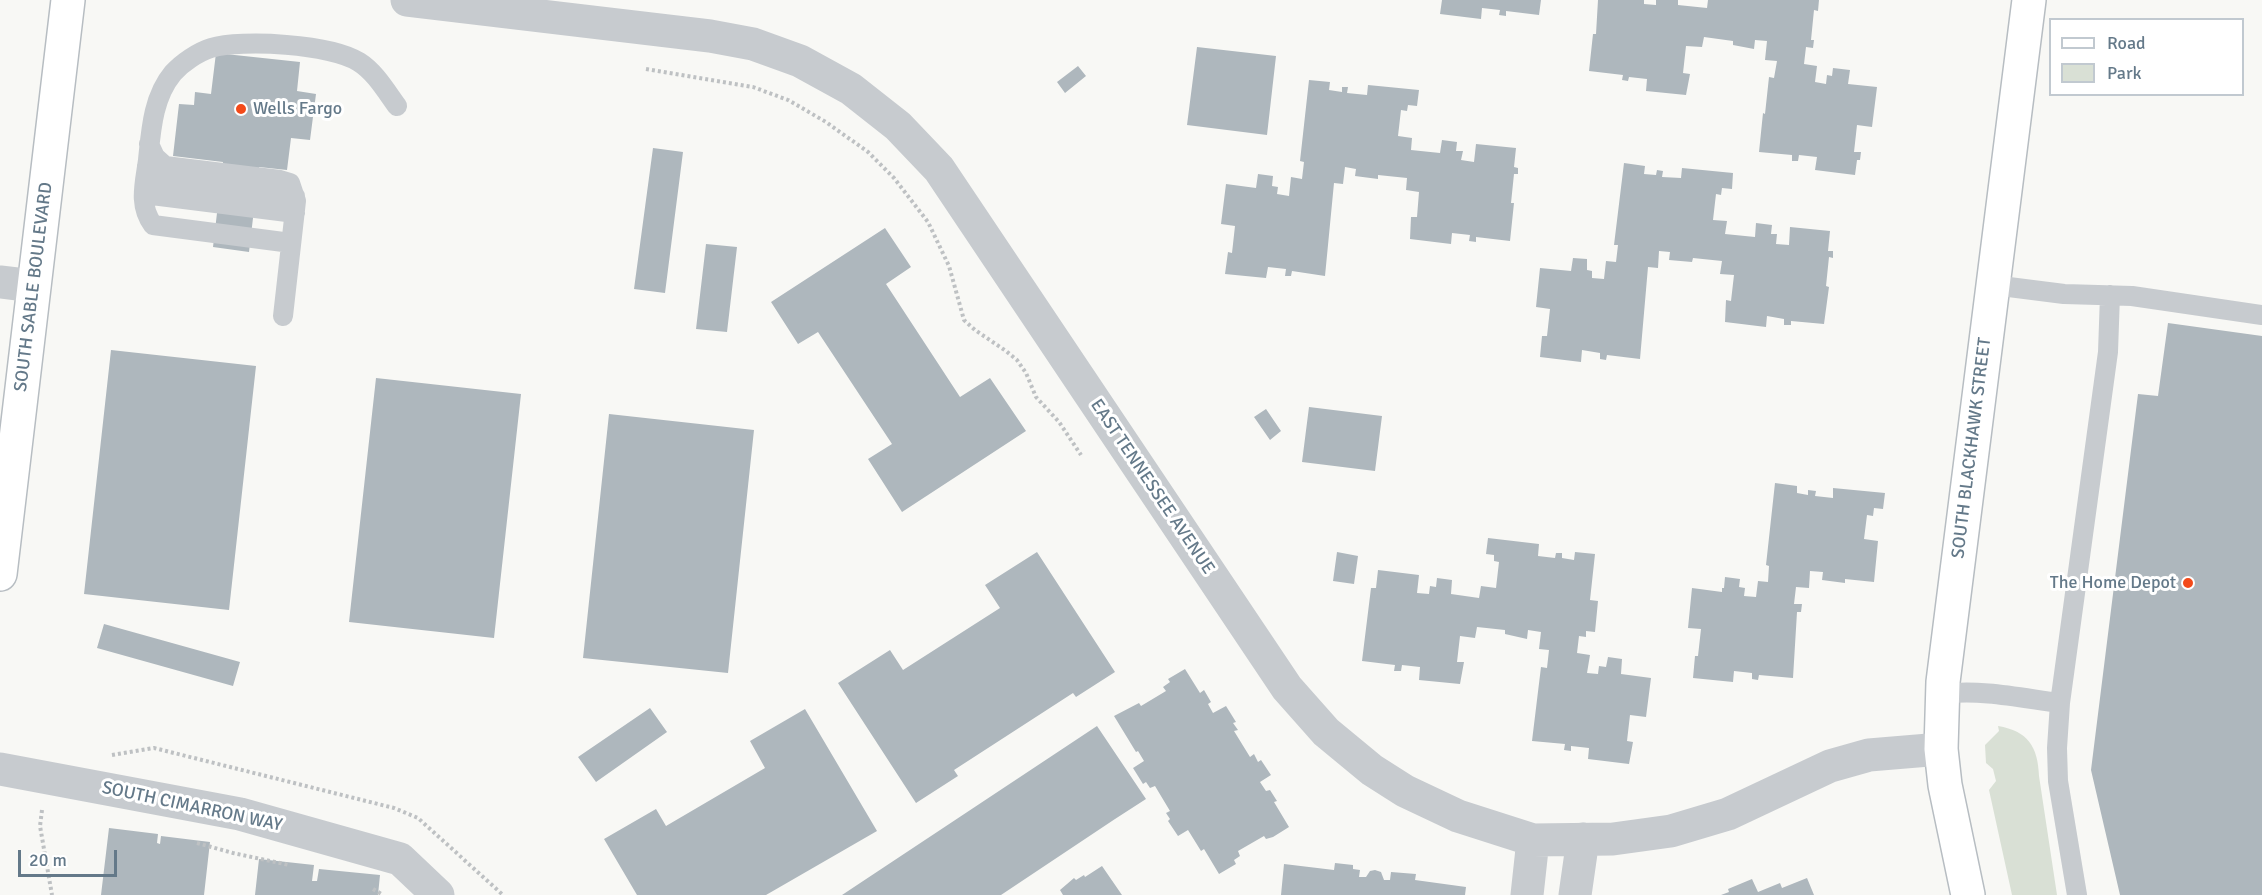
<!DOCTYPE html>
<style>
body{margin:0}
#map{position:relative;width:2262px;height:895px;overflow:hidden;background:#f8f8f5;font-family:Signika,sans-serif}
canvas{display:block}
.legend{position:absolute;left:2049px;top:18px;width:195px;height:78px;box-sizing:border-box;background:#fff;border:2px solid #c1c9d0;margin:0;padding:8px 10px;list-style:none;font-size:18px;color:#647989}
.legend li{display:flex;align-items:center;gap:12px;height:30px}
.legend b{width:30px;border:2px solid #c1c9d0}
.scale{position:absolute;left:18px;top:850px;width:99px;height:27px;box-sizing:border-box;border:3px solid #647989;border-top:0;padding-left:8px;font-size:18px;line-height:21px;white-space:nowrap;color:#647989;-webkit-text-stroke:4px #fff;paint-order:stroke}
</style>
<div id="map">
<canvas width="2262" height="895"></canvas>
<ul class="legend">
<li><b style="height:8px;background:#fff"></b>Road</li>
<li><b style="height:16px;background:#d9e0d5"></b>Park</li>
</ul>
<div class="scale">20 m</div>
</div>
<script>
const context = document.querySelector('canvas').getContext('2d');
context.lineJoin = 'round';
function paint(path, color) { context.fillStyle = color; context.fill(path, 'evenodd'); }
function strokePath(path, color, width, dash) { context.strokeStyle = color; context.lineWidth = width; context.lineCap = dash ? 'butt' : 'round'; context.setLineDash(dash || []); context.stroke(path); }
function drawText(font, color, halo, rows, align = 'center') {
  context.font = font + ' Signika,sans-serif'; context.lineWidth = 6; context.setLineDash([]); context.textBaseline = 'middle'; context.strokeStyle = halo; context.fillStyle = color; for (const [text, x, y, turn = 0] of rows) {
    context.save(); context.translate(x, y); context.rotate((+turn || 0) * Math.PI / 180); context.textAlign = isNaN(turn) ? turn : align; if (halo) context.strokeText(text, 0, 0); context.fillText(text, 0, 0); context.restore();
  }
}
paint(new Path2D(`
 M1998 726C2028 731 2038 747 2039 776L2057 895H2012L1989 790 1996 781 1993 769 1986 763 1985 745 1999 731Z`), '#d9e0d5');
paint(new Path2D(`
 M1442 0H1541L1539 15 1506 11V16L1499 15 1500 10 1482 8 1481 19 1440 14Z
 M1598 0H1644V4L1656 5V0H1678V5L1707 8 1708 0H1819L1818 11 1814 10 1811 40H1814L1813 48 1806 47 1804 64 1817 66 1815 82 1826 84 1827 75 1832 76 1833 68 1850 70 1848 84 1877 87 1872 127 1857 125 1854 152H1861L1860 160H1857L1855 175 1815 170 1817 157 1799 155 1798 161H1792V155L1759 152 1763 113 1765 114 1769 77 1774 78 1777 61 1765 60 1767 41 1755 40 1754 49 1733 45V41L1704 37 1702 47 1686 46 1683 73 1690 74 1686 95 1646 91 1647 79 1629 77 1628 81 1622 80 1623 75 1589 71 1593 34H1596Z
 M1197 47 1276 56 1267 135 1187 125Z
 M216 53 300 62 297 91 316 94 310 140 291 138 287 170 259 167 249 252 213 247 223 162 173 156 179 104 194 105 195 92 211 94Z
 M1078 66 1086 76 1065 93 1057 82Z
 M1309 80 1330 82 1329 90 1342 92V87H1348L1347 93 1367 95 1368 85 1419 90 1417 106 1408 105 1407 111 1401 110 1398 136 1412 138 1411 150 1440 153 1442 140 1457 142 1456 151H1463L1461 160 1474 162 1476 144 1516 148 1514 167 1518 168V174H1514L1511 203H1514L1510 241 1476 237V242L1469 241 1470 235 1452 233 1451 244 1410 239 1411 217H1417L1419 192 1406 190 1407 178 1378 175V179L1355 176 1356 169 1345 167 1343 184 1334 183 1325 276 1292 271 1291 276H1285L1286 269 1268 267 1266 278 1225 274 1228 252 1232 253 1235 226 1221 224 1226 184 1256 188 1258 174 1273 176 1272 186 1278 187 1277 194 1289 196 1291 177 1302 179 1304 162 1300 161Z
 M653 148 683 152 665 293 634 289Z
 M1624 163 1645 166 1644 174 1656 175 1657 170 1663 171 1662 177 1681 178 1682 168 1733 173 1732 189 1722 188 1721 195 1716 194 1713 220 1727 221 1725 234 1755 237 1756 223 1772 225 1771 234H1777L1776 244 1789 245 1790 227 1830 231 1828 251H1833V258L1829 257 1826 286 1829 287 1824 324 1791 321V325H1784V319L1767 316 1766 327 1725 322 1726 300 1731 301 1734 275 1720 274 1722 261 1693 258 1692 262 1669 260 1670 252 1659 251 1658 268 1648 267 1640 359 1607 355 1606 360 1600 359V353L1582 350 1581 362 1540 357 1542 336H1547L1550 309 1536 307 1540 268 1571 271 1573 258 1587 259V270L1592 271V278L1604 279 1606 261 1616 262 1618 245H1614Z
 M885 228 911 267 886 284 960 397 990 378 1026 431 902 512 868 459 892 444 818 332 798 344 771 302Z
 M706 244 737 247 727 332 696 329Z
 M2168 323 2262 336V895H2120L2091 770 2138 394 2158 396Z
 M111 350 256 366 229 610 84 594Z
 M376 378 521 394 494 638 349 622Z
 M1309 407 1382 416 1375 471 1302 462Z
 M1266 409 1281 431 1270 440 1254 417Z
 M609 414 754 430 728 673 583 658Z
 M1775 483 1797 486V493L1808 495V490L1816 491 1815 496 1833 498V488L1885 493 1883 509 1874 508 1873 516 1867 515 1864 539 1878 541 1874 582 1845 579V583L1822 580 1823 572 1810 571 1809 588 1796 587 1794 604H1802L1801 612H1797L1793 678 1759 675 1758 680 1752 679V673L1734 671 1733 682 1693 678 1695 656H1698L1701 629 1688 628 1692 588 1722 592V588H1724L1725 577 1740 579 1739 587 1745 588 1744 596 1756 597 1758 581 1768 582 1769 566 1766 565Z
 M1488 538 1539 544 1538 556 1555 558 1556 553H1562V558L1574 560 1575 552 1595 554 1590 600 1598 601 1595 632 1586 631V637L1579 636 1577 653 1590 655 1587 673 1598 674 1599 666 1606 667 1608 657 1622 659 1621 674 1651 678 1646 717 1630 715 1627 741 1633 742 1629 764 1588 759 1589 748 1571 746V751L1564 750 1565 744 1532 741 1541 667 1547 668 1549 650 1539 649 1541 632 1528 630 1527 639 1505 634V630L1477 627 1475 638 1460 636 1457 662H1464L1460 684 1419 680 1420 667 1402 665 1401 671H1394L1395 665 1362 661 1371 588H1376L1378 570 1419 575 1417 593 1429 594 1430 586 1436 587 1437 578 1452 580 1451 594 1479 598 1481 586 1496 588 1499 562 1494 561V555L1486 554Z
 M1037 552 1115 672 1076 697 1073 693 954 770 958 776 916 803 838 683 890 650 903 670 1000 608 985 585Z
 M1337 552 1358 556 1354 584 1333 581Z
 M104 624 240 662 233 686 97 648Z
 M1185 669 1200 693 1204 690 1211 702 1208 704 1213 713 1226 706 1236 722 1233 723 1238 730 1234 731 1250 757 1254 754 1258 762 1261 760 1271 775 1260 782 1266 791 1270 790 1277 801 1274 802 1289 827 1273 837 1266 839 1264 836 1238 851 1240 856 1234 860 1236 864 1219 874 1204 849 1201 851 1188 830 1178 836 1168 821 1170 819 1166 813 1170 811 1155 786 1150 788 1146 782 1143 784 1133 768 1144 761 1138 751 1136 752 1114 716 1139 703 1141 706 1166 691 1163 687 1170 682 1168 679Z
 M650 708 667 732 596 782 578 757Z
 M805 709 877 831 766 895H637L604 839 656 809 666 826 765 768 750 741Z
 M1097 726 1146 799 1115 819 1001 895H842Z
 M109 828 158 834 157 843 160 844 161 836 210 842 204 895H101Z
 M259 859 314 865 312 881H317L319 869 380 875 378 895H255Z
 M1335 863 1353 865V869L1360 870 1359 877H1366L1370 871 1375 870 1381 872 1384 880H1390L1391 872 1416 874 1415 880 1466 887 1465 895H1281L1284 864 1334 870Z
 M1102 866 1122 895H1063L1060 890 1074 878 1076 880 1084 875 1085 877Z
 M1807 878 1814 895H1721L1729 892 1728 889 1752 879 1758 892 1780 883 1782 888Z`), '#aeb7bd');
const secondary = new Path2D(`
 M0 574 68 0
 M1968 895 1945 785 1941 749 1943 682 2029 0`);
strokePath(secondary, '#b7bdc2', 36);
strokePath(new Path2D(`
 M646 69 753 87 788 100 826 122 868 152 894 178 928 222 949 266 964 320 975 330 1006 351 1017 360 1026 373 1036 397 1059 422 1081 455
 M112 755 154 748 394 808 418 818 503 895
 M42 810 40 826 52 895
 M197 843 233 853 289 865
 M373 889 383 895`), '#bec1c3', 4, [3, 3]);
strokePath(new Path2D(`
 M149 144 155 157 165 166 280 180 290 183 296 201 283 316
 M147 166 153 175 163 179 295 196
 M144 194 295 213
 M291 243 153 225C138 205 145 183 148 160 151 130 153 97 173 73 182 63 198 52 211 48 242 39 331 44 359 62 375 72 386 91 397 106
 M1993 285 2064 294 2132 296 2262 315
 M1942 694C1982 689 2021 698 2060 703
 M2077 895 2058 781 2057 748 2060 703 2108 352 2110 295`), '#c7cbcf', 20);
strokePath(new Path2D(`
 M407 0 710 36 753 44 800 61 851 89 898 126 939 169 1287 688 1326 732 1372 770 1405 791 1458 816 1533 840 1613 839 1671 831 1728 814 1830 766 1869 755 1941 749
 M0 282 34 286
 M0 769 240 814 400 859 438 895
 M1527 895 1533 840
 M1575 895 1583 839`), '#c7cbcf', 33);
strokePath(secondary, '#fff', 33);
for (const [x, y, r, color] of [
 [241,109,6,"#f34a1a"],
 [2188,583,6,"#f34a1a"]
]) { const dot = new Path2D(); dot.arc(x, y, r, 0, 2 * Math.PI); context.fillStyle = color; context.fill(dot); strokePath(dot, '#fff', 2); }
drawText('18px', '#647989', '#fff', [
 ["Wells Fargo",253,109],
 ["The Home Depot",2176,583,"right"]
], 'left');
drawText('18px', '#647989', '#fff', [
 ["SOUTH SABLE BOULEVARD",34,287,-83],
 ["SOUTH BLACKHAWK STREET",1972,448,-83],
 ["EAST TENNESSEE AVENUE",1152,487,56],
 ["SOUTH CIMARRON WAY",192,807,12]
]);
</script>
